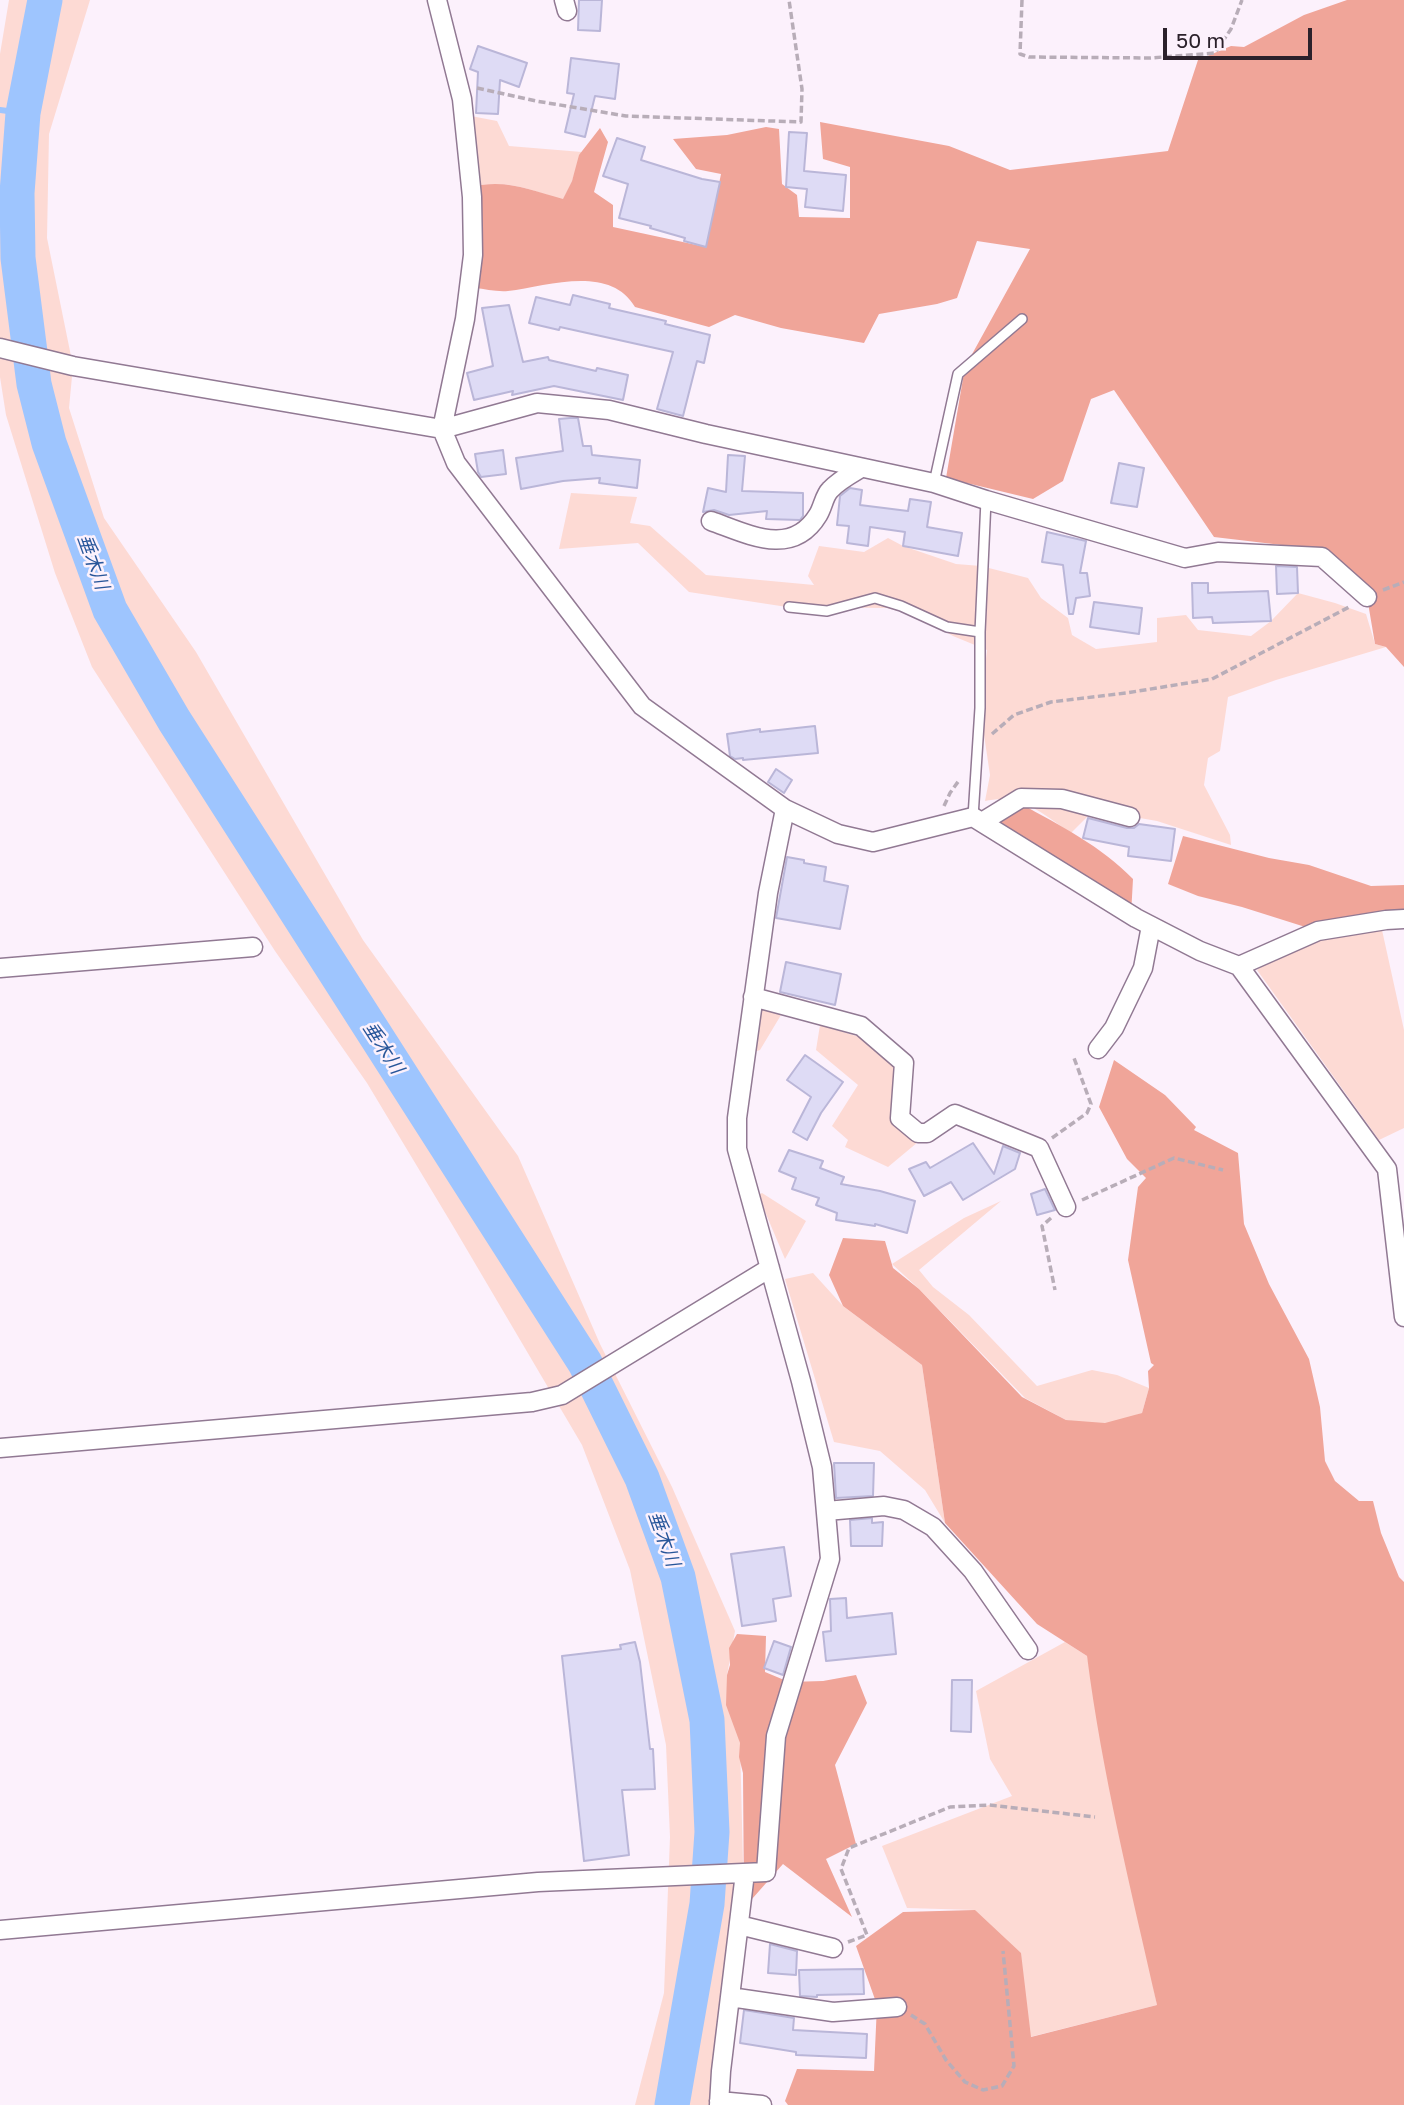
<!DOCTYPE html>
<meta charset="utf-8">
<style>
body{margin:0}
#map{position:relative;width:1404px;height:2105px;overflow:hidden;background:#fcf1fc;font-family:"Golos Text",sans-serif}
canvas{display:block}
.scale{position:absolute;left:1163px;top:28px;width:149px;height:32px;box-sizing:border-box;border:4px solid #2b212b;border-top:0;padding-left:9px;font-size:21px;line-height:24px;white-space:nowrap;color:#2b212b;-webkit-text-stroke:5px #fcf1fc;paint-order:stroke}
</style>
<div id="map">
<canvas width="1404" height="2105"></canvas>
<div class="scale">50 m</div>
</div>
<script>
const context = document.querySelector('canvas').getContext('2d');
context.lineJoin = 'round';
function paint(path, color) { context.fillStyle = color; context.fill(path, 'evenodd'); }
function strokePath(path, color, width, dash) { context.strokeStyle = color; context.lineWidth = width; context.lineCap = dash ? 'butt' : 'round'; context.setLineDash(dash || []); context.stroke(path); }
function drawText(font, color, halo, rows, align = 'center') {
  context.font = font + ' "Golos Text","Noto Sans JP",sans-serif'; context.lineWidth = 5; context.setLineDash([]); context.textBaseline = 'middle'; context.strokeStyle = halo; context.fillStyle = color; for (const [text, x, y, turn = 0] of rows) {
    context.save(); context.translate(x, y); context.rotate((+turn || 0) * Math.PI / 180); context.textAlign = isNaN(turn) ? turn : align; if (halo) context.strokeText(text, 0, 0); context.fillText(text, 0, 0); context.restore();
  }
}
paint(new Path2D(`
 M9 0H90L49 134 47 238 73 366 69 408 104 518 196 652 363 940 518 1156 600 1344 672 1487 735 1631 727 1675 740 1743 744 1904 720 2105H635L664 1993 670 1837 666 1745 630 1570 582 1445 453 1226 367 1083 275 951 92 667 55 573 6 415 0 377V54Z
 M471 116 497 121 509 146 582 152 572 181 563 200C532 191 513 181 481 185Z
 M571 493 637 497 630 523 650 526 706 575 814 585 808 576 819 546 864 552 888 538 903 546 956 564 981 566 1028 578 1041 598 1068 618 1072 635 1096 649 1157 642V618L1186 615 1198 630 1251 636 1271 621 1298 593 1335 603 1366 614 1375 644 1386 647 1276 680 1228 697 1220 751 1208 758 1204 785 1230 835 1231 845 1157 821 1094 810 1071 833C1043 814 1021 793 985 801L990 775 980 708 987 650 953 636 917 616 887 608 787 607 689 592 638 543 559 549Z
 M1382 930 1404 1030V1128L1379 1140 1257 970 1293 943Z
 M757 1005 781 1015 760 1050 754 1052Z
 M820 1025 863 1038 904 1063 893 1119 918 1142 888 1167 845 1147 848 1140 832 1126 858 1085 816 1050Z
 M762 1193 806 1221 785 1259 758 1195Z
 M1001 1201 919 1270 933 1287 969 1315 1037 1386 1092 1370 1117 1375 1149 1388 1142 1413 1103 1427 1066 1420 1025 1398 919 1289 892 1264 964 1218Z
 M813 1273 843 1306 922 1365 945 1523 925 1490 880 1451 834 1442 785 1279Z
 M1065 1642 1087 1656 1157 2005 1030 2037 975 1910 907 1908 882 1846 1012 1796 990 1759 976 1691Z`), '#fddad4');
paint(new Path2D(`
 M1347 0H1404V667L1386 647 1375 644 1367 597 1324 550 1214 537 1114 390 1091 399 1063 481 1033 499 946 478 965 367 1030 249 977 241 957 298 937 304 879 314 864 343 781 328 735 315 709 327 635 307C610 264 547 286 508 291 497 292 485 289 475 288L481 185C513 181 532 191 563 199L572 181 579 155 600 128 608 142 594 192 613 205V227L706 247 721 174 696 169 673 139 727 135 766 127 779 129 782 184 797 195 799 217 850 218V167L823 159 820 122 949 146 1010 170 1168 151 1198 60 1231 46 1244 47 1304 15Z
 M1021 804C1061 826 1101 846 1133 879L1131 915 998 823 996 814Z
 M1183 836 1269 858 1309 865 1371 886 1404 885V919L1318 931 1242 907 1198 896 1168 884Z
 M1114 1060 1165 1095 1196 1127 1194 1130 1238 1153 1244 1224 1269 1284 1309 1359 1320 1407 1325 1461 1335 1481 1359 1501H1373L1381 1533 1399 1577 1404 1582V2105H788L785 2101 797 2069 874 2071 877 2005 856 1946 903 1912 975 1910 1021 1953 1031 2037 1157 2005C1131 1889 1102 1774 1087 1656L1037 1624 945 1523 922 1365 843 1306 829 1275 843 1238 885 1241 893 1268 919 1289 1022 1397 1066 1420 1105 1423 1142 1413 1149 1388 1148 1371 1154 1365 1151 1363 1128 1260 1138 1187 1146 1178 1127 1159 1099 1107Z
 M737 1634 766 1636 765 1672 789 1682 823 1681 856 1675 867 1703 835 1765 856 1844 826 1859 852 1917 783 1864 744 1908 743 1773 739 1757 740 1743 726 1705 727 1675 730 1665 729 1648Z`), '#f0a599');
strokePath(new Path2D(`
 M0 110 23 113`), '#9ec5fe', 6);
strokePath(new Path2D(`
 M45 0 23 113 17 193 18 258 34 384 49 443 110 610 174 720 585 1363 642 1478 678 1577 707 1720 712 1832 707 1904 672 2105`), '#9ec5fe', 35);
const building = new Path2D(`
 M579 0H602L600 31 578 30Z
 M478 46 527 63 519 87 500 80 498 114 476 113 478 72 470 69Z
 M571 58 619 64 615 99 595 96 585 137 565 132 574 94 567 93Z
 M789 132 807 133 804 171 846 175 843 211 805 207 807 189 786 187Z
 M617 138 645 147 641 160 702 179 720 182 706 247 684 241 685 238 650 228 651 226 619 218 628 184 603 176Z
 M573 295 610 304 609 308 666 321 665 324 710 335 704 363 697 361 683 416 657 409 673 352 560 327 559 330 529 323 536 297 570 305Z
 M509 305 523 362 548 357 549 360 596 371 597 368 628 375 623 400 554 386 512 395 513 391 474 400 467 373 493 366 482 308Z
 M570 418H578L583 446H591L592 455 640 460 637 488 599 483 600 478 563 481 521 489 516 458 563 451 559 419Z
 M503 450 506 474 481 477 478 472 475 454Z
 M728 455 745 456 742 491 803 493V516L800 520 766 519 767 511 729 515 714 510 703 512 708 488 726 492Z
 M1119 463 1144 468 1137 507 1111 503Z
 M850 488 862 490 860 505 908 511 910 499 931 502 927 527 962 533 958 556 903 546 905 532 870 527 868 546 847 543 849 526 837 525 840 496Z
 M1047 532 1086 541 1080 573H1087L1090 596 1076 598 1073 614H1069L1063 565 1042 562Z
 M1276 566 1297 567 1298 593 1277 594Z
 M1192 583H1208V593L1268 591 1271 621 1213 623 1212 617 1193 618Z
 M1094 602 1142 608 1139 634 1090 627Z
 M815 726 818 753 743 760V758L735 759 730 756 727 734 760 729V732Z
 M776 769 792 780 784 793 768 782Z
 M1088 818 1127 828H1134L1139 824 1175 829 1171 861 1128 856 1129 847 1083 838Z
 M787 857 804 860V863L826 867 824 881 848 886 840 929 776 918Z
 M786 962 841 974 835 1005 780 992Z
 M805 1055 843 1082 821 1113 807 1140 793 1132 811 1097 787 1080Z
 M973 1143 994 1174 1003 1146 1020 1153 1015 1169 963 1200 951 1182 924 1196 909 1169 926 1162 930 1168Z
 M789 1150 823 1161 820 1168 844 1177 841 1184 880 1191 915 1201 907 1233 875 1224V1226L836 1220 837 1213 816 1205 819 1198 792 1189 796 1178 779 1171Z
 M1045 1189 1055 1210 1037 1215 1031 1194Z
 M834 1463H874L873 1496 836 1498Z
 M872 1518V1523L883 1522 882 1546H851L850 1520Z
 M784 1547 791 1596 773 1599 776 1621 742 1626 731 1554Z
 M846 1598 847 1618 892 1613 896 1654 826 1661 823 1632 831 1631 830 1599Z
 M774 1641 791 1647 783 1675 764 1668Z
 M635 1642 640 1662 650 1749H653L655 1789 622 1790 629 1855 584 1861 562 1656 621 1649 620 1645Z
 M952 1680H972L971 1732 951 1731Z
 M770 1944 797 1951 796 1975 768 1973Z
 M863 1969 864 1994 817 1995V1997L800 1996 799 1970Z
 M744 2010 794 2018 793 2030 867 2034 866 2058 796 2055V2052L740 2043Z`);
paint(building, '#dedbf5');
strokePath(building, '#bab6d8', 2);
const service = new Path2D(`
 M934 483 958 374 1022 319
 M789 607 827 611 875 598 901 606 947 627 980 632
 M973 817 980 708V632L986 500`);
const minor = new Path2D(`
 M437 0 462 99 472 197 473 255 465 319 442 429 456 463 642 706 785 809 838 834 873 842 973 817 1136 918 1200 951 1239 966 1387 1169 1404 1317
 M564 0 567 11
 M0 348 73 366 442 429 537 403 609 410 706 434 934 483 986 500 1185 558 1218 552 1322 557 1367 597
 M711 521C748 534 792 558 818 515 823 507 824 496 830 490 838 481 851 474 861 468
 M982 822 1021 798 1062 799 1130 817
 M1239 966 1318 931 1386 920 1404 919
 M0 968 253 947
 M753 997 861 1026 904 1063 900 1118 918 1133H927L955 1114 1039 1148 1066 1207
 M1098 1049 1114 1028 1143 968 1151 926
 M0 1448 532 1402 562 1395 770 1268
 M826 1511 884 1506 904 1510 933 1527 973 1571 1028 1650
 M739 1925 833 1948
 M0 1930 538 1882 766 1872 776 1736 830 1559 822 1467 801 1381 737 1149V1118L768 893 785 809
 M730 1997 833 2012 897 2007
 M719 2101 762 2105
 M719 2105 721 2071 745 1873`);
strokePath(service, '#917993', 12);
strokePath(minor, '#917993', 21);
strokePath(new Path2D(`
 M1022 0 1020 54 1029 57 1150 58 1215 53 1231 29 1242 0
 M477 88 536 101 626 116 801 122 802 89 789 0
 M1383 590 1404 582
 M992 734 1014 715 1051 702 1126 693 1212 679 1351 606
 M944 806 950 793 960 779
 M1052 1138 1087 1113 1091 1104 1074 1058
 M1082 1200 1174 1158 1223 1170
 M1051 1218 1042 1226 1055 1290
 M848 1942 867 1935 841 1869 849 1848 950 1807 989 1805 1095 1817
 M911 2015 925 2024 946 2060 965 2082 983 2090 1002 2086 1014 2066 1003 1951`), '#b8adb8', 3.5, [7, 3.5]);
strokePath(service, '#fff', 9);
strokePath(minor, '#fff', 18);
drawText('italic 19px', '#28569a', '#fcf1fc', [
 ["垂木川",93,562,70],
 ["垂木川",383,1048,57],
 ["垂木川",664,1539,70]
]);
</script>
